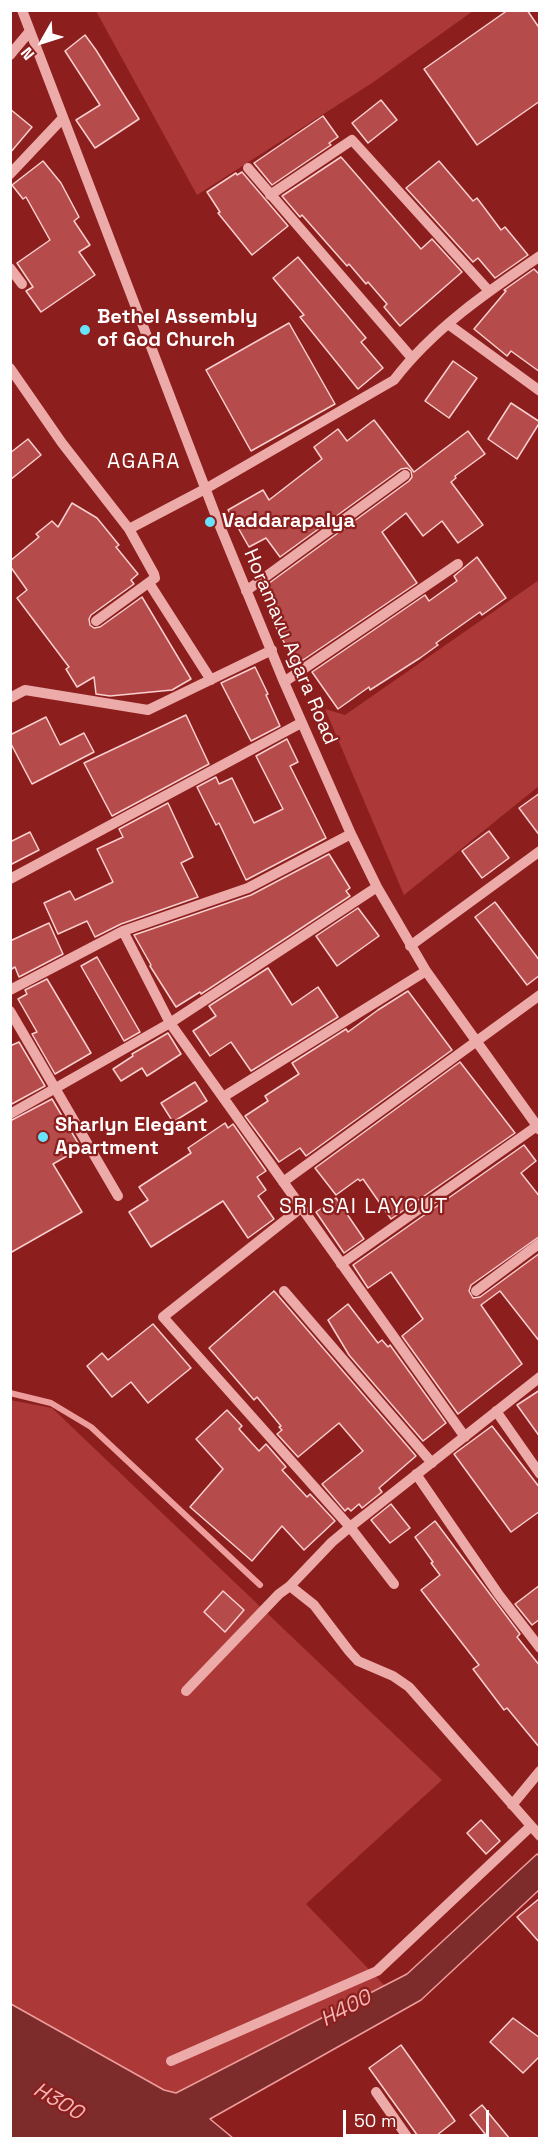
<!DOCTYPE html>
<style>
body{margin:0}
#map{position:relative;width:550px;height:2149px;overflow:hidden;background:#8c1f1d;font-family:"Space Grotesk",sans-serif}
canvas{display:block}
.frame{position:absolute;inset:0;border:12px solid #fff;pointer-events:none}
.north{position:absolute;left:12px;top:12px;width:60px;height:60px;-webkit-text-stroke:4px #8c1f1d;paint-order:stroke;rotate:231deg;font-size:16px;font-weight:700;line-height:24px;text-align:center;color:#fff}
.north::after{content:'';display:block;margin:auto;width:21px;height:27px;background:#fff;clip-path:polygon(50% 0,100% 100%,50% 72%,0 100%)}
.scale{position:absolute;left:343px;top:2110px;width:146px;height:27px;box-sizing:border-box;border:3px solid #fff;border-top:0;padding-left:8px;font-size:18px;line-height:21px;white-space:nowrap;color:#fff;-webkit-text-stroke:4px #8c1f1d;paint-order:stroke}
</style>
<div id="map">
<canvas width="550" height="2149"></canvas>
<div class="frame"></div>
<div class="north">N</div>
<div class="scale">50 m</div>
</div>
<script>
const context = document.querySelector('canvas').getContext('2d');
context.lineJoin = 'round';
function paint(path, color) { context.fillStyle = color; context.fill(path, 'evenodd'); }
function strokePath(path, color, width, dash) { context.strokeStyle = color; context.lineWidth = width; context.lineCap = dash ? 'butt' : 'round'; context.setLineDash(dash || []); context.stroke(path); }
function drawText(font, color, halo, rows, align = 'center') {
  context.font = font + ' "Space Grotesk",sans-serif'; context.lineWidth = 4.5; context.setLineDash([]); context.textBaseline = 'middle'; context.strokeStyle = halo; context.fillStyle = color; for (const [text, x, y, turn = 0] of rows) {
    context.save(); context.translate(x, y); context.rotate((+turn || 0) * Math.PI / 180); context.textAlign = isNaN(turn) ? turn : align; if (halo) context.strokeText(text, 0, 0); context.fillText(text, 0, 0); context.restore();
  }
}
paint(new Path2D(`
 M96 11H473L372 83 197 195Z
 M539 580V786L404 895 325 709 345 715Z
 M10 1400 52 1408 442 1780 306 1904 385 1986 176 2093 164 2090 11 2004Z`), '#ac3838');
const water = new Path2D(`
 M537 1854 539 1856V1890L421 2000 210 2119 233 2138H11V2004L164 2090 176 2093 407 1974Z`);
paint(water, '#7d2c2b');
strokePath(water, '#ee9d9d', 1.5);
strokePath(new Path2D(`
 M10 1393 51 1403 91 1427 260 1585`), '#ee9d9d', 6);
const building = new Path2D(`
 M508 10H527L540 29V101L477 145 424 69Z
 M85 35 96 50 139 119 95 148 76 120 100 105 65 51Z
 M381 100 397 120 368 143 352 123Z
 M10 109 32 127 10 153Z
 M323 116 338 137 329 143 331 145 272 185 254 163Z
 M341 157 421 249 432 239 462 272 400 326 384 307 387 304 368 282 366 284 349 264 347 266 302 215 300 217 282 196Z
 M43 161 61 183 79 217 74 221 90 245 79 252 95 275 41 312 26 291 33 287 17 263 50 240 26 197 23 199 12 185Z
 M439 161 473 201 477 198 501 230 505 227 528 255 495 278 478 258 473 262 406 188Z
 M242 172 288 226 252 255 218 213 220 212 207 192 236 173 237 175Z
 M298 257 366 338 361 342 383 368 358 389 300 317 304 315 273 278Z
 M534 269 540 275V372L511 351 507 356 474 329 506 291 504 290Z
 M289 323 335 404 251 451 206 370Z
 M453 361 477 378 449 418 425 401Z
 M511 403 540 422 517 459 488 439Z
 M374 420 414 472 468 431 485 454 455 476 456 478 451 482 483 525 458 543 442 521 423 536 406 513 382 532 417 583 303 660 295 663 269 614 275 610 261 589 409 481 412 477 411 471 407 468 401 469 280 557 266 538 249 547 228 510 263 490 269 500 322 459 314 447 338 429 347 441Z
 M28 439 41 455 10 480V453Z
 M72 503 97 518 119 545 116 547 138 574 131 580 134 584 91 615 89 619 90 625 94 628 100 627 142 597 191 679 172 690 110 696 96 694 94 677 77 687 66 669 69 667 17 598 27 590 10 566V561L39 537 36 534 52 521 58 527Z
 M477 557 506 598 482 615 480 612 436 643 438 645 420 658 370 690 369 687 338 709 312 672 425 595 429 601 457 581 454 576Z
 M255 667 268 694 266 695 280 726 251 741 221 683Z
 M186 715 209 764 112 816 84 763Z
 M46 717 60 745 84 733 94 752 32 784 10 742V735Z
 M287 739 298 762 290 766 326 838 246 880 219 823 216 825 197 787 216 777 219 784 232 778 254 823 283 809 256 756Z
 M540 793V836L519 808Z
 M168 803 193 857 181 863 198 897 121 924 95 937 87 921 58 934 44 903 70 891 75 900 113 882 97 849 123 837 119 829Z
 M489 831 509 858 482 878 462 851Z
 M30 832 39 850 10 865V842Z
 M329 854 350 888 346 891 350 896 201 994 200 992 176 1007 150 966 151 965 134 935 251 895Z
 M495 902 540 961V975L527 985 475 917Z
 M358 908 379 936 337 966 316 936Z
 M49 923 63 954 19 977 15 967 10 970V941Z
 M97 957 140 1032 124 1041 81 966Z
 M268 968 292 1005 318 987 338 1017 251 1071 231 1042 210 1056 193 1031 216 1016 209 1006Z
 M47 979 91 1053 55 1074 32 1034 37 1032 18 999 27 994 25 990Z
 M408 991 452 1050 306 1156 300 1148 279 1162 245 1116 268 1101 265 1096 299 1074 292 1063 346 1029 348 1032 378 1010Z
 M168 1033 181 1054 147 1076 142 1068 121 1081 113 1069 133 1056 132 1054Z
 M19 1042 45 1086 10 1105V1046Z
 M460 1062 515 1133 391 1219 363 1179 360 1181 358 1179 336 1195 315 1168Z
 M195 1082 207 1101 173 1122 161 1103Z
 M52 1099 81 1148 53 1164 82 1212 10 1253V1121Z
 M225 1123 228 1128 233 1124 266 1171 257 1177 266 1190 258 1196 274 1219 248 1238 223 1201 151 1247 129 1212 148 1200 139 1187 191 1153 188 1148Z
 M524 1145 536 1161 521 1173 540 1197V1236L471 1285 469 1291 473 1298 480 1297 540 1253V1342L500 1291 481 1305 522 1364 458 1414 402 1336 423 1319 391 1272 368 1288 353 1265Z
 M336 1198 364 1239 344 1253 316 1212Z
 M274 1291 416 1456 379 1488 382 1492 362 1508 359 1504 351 1511 348 1508 345 1511 322 1484 363 1451 339 1423 298 1457 277 1434 282 1430 279 1427 281 1426 257 1397 254 1400 209 1348Z
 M348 1304 378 1343 382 1340 388 1347 390 1345 446 1423 423 1441 349 1355 328 1320Z
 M153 1324 191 1368 148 1403 131 1382 112 1397 87 1366 102 1353 108 1360Z
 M540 1390V1437L517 1405Z
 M227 1410 242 1426 239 1429 259 1451 266 1444 286 1467 282 1470 307 1497 310 1494 335 1521 304 1550 282 1526 252 1561 190 1507 223 1469 196 1439Z
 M492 1426 540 1488V1511L511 1532 454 1454Z
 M391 1504 410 1528 390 1543 371 1520Z
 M435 1521 520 1634 517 1637 540 1666V1748L507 1708 504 1710 473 1669 479 1665 421 1590 440 1575 431 1563 433 1562 415 1537Z
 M540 1585V1619L532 1625 515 1604Z
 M223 1591 244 1610 225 1632 204 1612Z
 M481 1820 500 1841 486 1854 467 1833Z
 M540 1898V1943L517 1917Z
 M513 2018 540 2038V2056L523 2073 490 2042Z
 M401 2045 455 2121 432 2139H420L369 2068Z
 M482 2105 510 2139H489L470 2115Z`);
paint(building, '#b54b4a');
strokePath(building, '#f9cfcf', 1.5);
strokePath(new Path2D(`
 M22 10 217 519 284 682 351 834 377 887 426 971 540 1130
 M10 55 30 31
 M248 168 411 357
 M10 174 62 119
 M270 195 352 140 489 291
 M10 268 22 284
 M448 324 540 391
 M10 368 62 443 129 529 154 574 155 578 96 621
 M129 529 207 488 394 380C433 329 487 292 540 256
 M149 583 211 680
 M246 591 405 475
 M284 682 458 564
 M10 698 25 690 148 710 272 650
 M10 879 301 723
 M123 931 170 1023 465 1437
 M410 946 540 851
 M10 990 123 931 248 888 351 834
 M10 1011 118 1196
 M223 1097 426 971
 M10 1114 170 1023 377 887
 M283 1182 540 995
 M302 1207 163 1317 350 1527 394 1584
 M341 1264 537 1126
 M284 1291 432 1463
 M476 1291 540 1243
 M496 1411 540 1474
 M416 1474 499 1595 540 1648
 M290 1586 314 1605 349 1651 358 1661 393 1676 409 1687 540 1836
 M186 1691 279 1594 290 1586 332 1542 350 1527 540 1377
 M512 1805 540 1771
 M171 2061 377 1971 530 1827
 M376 2092 408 2138`), '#ecaaa9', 10);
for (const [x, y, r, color] of [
 [85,330,6,"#68e3fc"],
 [210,522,6,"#68e3fc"],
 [43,1137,6,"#68e3fc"]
]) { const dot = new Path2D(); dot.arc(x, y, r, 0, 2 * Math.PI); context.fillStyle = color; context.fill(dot); strokePath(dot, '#8c1f1d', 2); }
drawText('bold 20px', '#fff', '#8c1f1d', [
 ["Bethel Assembly",97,318],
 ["of God Church",97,341],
 ["Vaddarapalya",222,522],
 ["Sharlyn Elegant",55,1126],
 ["Apartment",55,1149]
], 'left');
drawText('20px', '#fff', '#8c1f1d', [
 ["Horamavu Agara Road",290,647,67]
]);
context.letterSpacing = '1.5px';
drawText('21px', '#fff', '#8c1f1d', [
 ["AGARA",144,462],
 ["SRI SAI LAYOUT",364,1207]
]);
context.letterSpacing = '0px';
drawText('italic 21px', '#f3b5b5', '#8c1f1d', [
 ["H400",346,2009,-28],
 ["H300",58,2102,30]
]);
</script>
